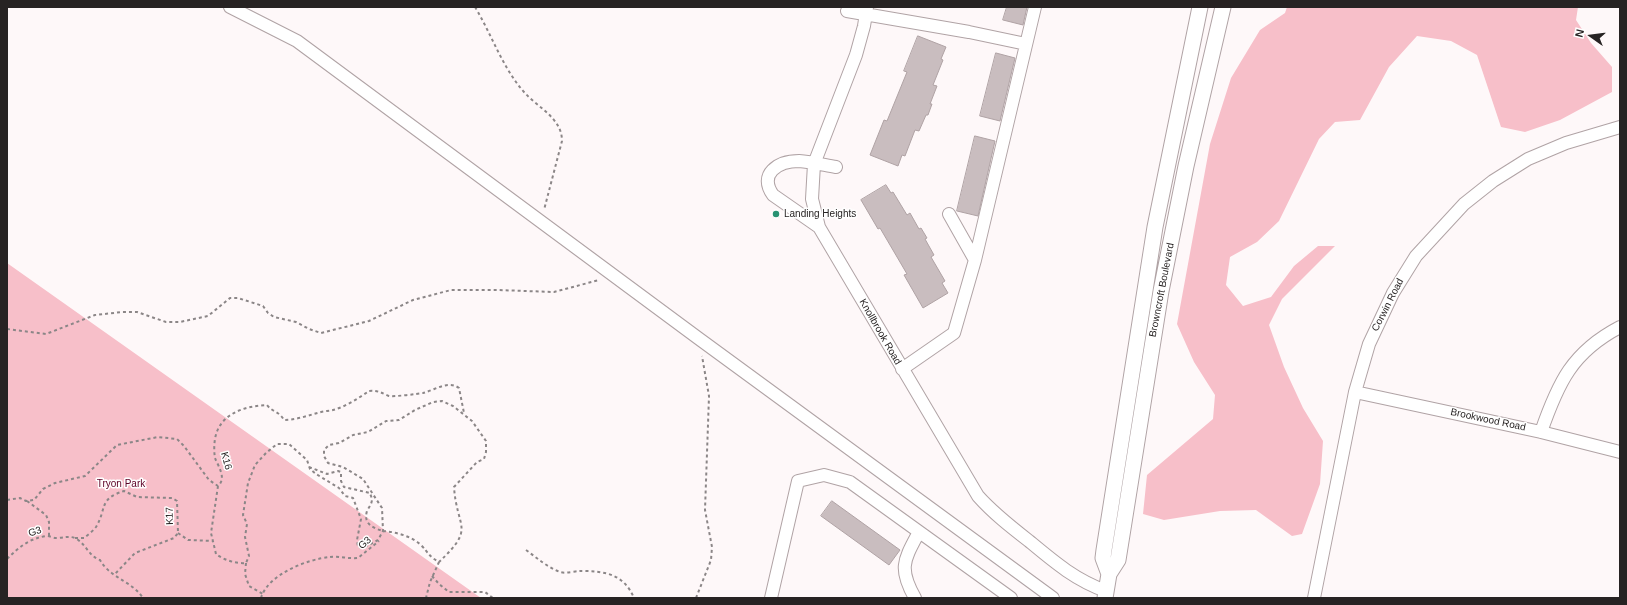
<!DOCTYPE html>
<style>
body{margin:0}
#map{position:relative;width:1627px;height:605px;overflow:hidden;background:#fef8f9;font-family:Helvetica,sans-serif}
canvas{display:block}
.frame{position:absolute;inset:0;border:8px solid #272323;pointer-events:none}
.north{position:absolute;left:1571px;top:16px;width:40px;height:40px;-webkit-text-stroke:3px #fff;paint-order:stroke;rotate:284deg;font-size:11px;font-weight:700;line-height:16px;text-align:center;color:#272323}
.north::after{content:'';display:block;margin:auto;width:14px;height:18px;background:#272323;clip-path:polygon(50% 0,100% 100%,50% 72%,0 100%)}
</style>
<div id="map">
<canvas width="1627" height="605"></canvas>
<div class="frame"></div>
<div class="north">N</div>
</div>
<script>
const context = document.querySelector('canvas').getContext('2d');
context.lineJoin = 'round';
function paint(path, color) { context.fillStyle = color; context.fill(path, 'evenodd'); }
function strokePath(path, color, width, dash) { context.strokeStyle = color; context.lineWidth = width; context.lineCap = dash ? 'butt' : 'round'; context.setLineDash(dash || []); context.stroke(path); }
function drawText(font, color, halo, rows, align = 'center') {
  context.font = font + ' Helvetica,sans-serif'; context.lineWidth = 3; context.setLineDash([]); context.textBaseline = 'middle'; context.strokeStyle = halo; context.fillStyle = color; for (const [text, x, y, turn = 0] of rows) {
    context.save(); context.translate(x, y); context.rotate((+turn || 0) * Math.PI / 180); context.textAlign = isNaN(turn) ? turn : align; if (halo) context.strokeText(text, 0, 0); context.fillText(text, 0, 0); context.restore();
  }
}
paint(new Path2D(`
 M1287 7H1578L1576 20 1591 43 1612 67V92L1560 120 1525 132 1501 127 1477 55 1451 41 1417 36 1389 67 1360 120 1335 122 1319 139 1279 221 1257 242 1230 257 1226 285 1243 306 1271 297 1294 266 1318 246H1335L1282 299 1269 325 1284 367 1303 408 1323 441 1320 484 1302 534 1292 536 1256 510 1220 511 1164 520 1143 514 1147 475 1213 419 1215 395 1194 362 1177 324 1210 144 1231 78 1260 30 1285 13Z
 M7 263 481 598H7Z`), '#f7bfc9');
const building = new Path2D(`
 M1007 7H1027L1023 25 1003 20Z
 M918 36 946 47 941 59 943 60 933 85 937 86 930 104H932L928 115H926L919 131 915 130 905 156 902 155 898 166 870 155 884 120 887 121 907 72 904 71Z
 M996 53 1015 58 1000 121 980 116Z
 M975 136 995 141 978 216 957 211Z
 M886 185 891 193 893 192 907 215 910 213 919 229 921 228 927 238 925 239 934 255 931 257 945 281 942 283 948 293 923 308 904 275 907 274 880 228 878 229 861 200Z
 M832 501 900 550 889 565 821 516Z`);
paint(building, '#c9bdbf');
strokePath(building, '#afa2a4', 1);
const minor = new Path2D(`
 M230 7 297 41 698 338 1053 598
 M867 7 864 26 856 55 814 164 812 199 819 227 978 496C993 513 1011 527 1029 541 1053 561 1075 580 1106 591
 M847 11 969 32 1026 44
 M949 214 975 260
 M819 227 773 195C758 174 778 161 799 161 811 162 824 165 836 167
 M902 369 954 333 975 260 1035 7
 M1355 392 1541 432 1620 452
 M1541 432C1558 383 1572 352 1620 327
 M771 598 798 481 824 475 850 482 1011 598
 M915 598C898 568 904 560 919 532
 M1314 598 1355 392 1369 344 1393 293 1416 256 1464 204 1493 181 1528 159 1566 143 1620 127`);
const major = new Path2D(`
 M1109 574 1103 558 1104 550 1155 227 1200 7
 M1105 598 1109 574 1118 560 1161 291 1186 166 1223 7`);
strokePath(minor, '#b0a3a5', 14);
strokePath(major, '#b0a3a5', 17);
strokePath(new Path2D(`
 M475 7C492 35 502 67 524 92 538 108 562 118 562 141L544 210
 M7 329 46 334 95 315 122 312H137L166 322H180L208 316 230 298H238L263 306 268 313 274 317 296 322 309 329 321 333 369 321 413 300 451 290H498L554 292 599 280
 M309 467 327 474 338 471 341 472V481L344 487 370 493 372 499C372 504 369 507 367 511 363 524 373 528 383 531
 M218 486 211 533 216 554C224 560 236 564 246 563L249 556 245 537 247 524 243 515 248 483 255 465 266 453 277 444H289L307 460 310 469 316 474 339 488 345 496 353 498 361 519 357 540 358 547 363 548 378 540 383 531 382 508 363 479 343 467 328 463 324 456V450L329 445 339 443 353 435 368 432 386 421 399 420 415 410 433 402 442 401 453 406 472 421 486 441V452L484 459 477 462 454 487C457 530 476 527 439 562
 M7 500 20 498 26 501 34 500 43 489 55 483 85 476 117 445 158 437 177 439 184 446 209 480 218 486C227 478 218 466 215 458 214 452 214 445 215 439 219 414 244 406 267 405 272 412 279 411 284 420 297 420 309 415 321 412 325 411 329 411 333 410 345 407 359 398 369 391 377 390 382 393 389 396 392 397 418 394 423 393 435 390 448 380 459 388L464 413
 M27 501 46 515 49 522V536
 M383 531C396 532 411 536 421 545 429 553 428 556 439 562L430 582 426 598
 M178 533 188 540 212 541
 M75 538H84C88 535 93 531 96 527 107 509 98 499 124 491L137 497 172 498 177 501 178 533 174 538 135 553 114 575
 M526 550C537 558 547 567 560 572 566 574 575 571 581 571 605 571 624 574 634 598
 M7 559C19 547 30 538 47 536 50 536 53 538 56 538 64 538 70 535 77 539 87 546 89 556 100 560 110 578 132 581 143 598
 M246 563 245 574 249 586 263 594
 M432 576 439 584 449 592H485L493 598
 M261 598C268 574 308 559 330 557 339 556 349 559 358 558L379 541
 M696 598 711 560 712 547 705 510 709 396 702 356`), '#8b8687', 2, [3, 3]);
strokePath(minor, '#fff', 12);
strokePath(major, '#fff', 15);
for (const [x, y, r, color] of [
 [776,214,4,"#279373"]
]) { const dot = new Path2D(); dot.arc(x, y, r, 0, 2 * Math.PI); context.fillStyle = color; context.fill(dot); strokePath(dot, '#fff', 1.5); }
drawText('10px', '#272323', '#fff', [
 ["Landing Heights",784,214]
], 'left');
drawText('10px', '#272323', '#fff', [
 ["Browncroft Boulevard",1162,290,-79],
 ["Corwin Road",1388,305,-63],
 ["Knollbrook Road",880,332,60],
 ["Brookwood Road",1488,420,12],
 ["K16",226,461,75],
 ["K17",170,516,-92],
 ["G3",35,532,-17],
 ["G3",365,543,-40]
]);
drawText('10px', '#5c0025', '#fff', [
 ["Tryon Park",121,484]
]);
</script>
